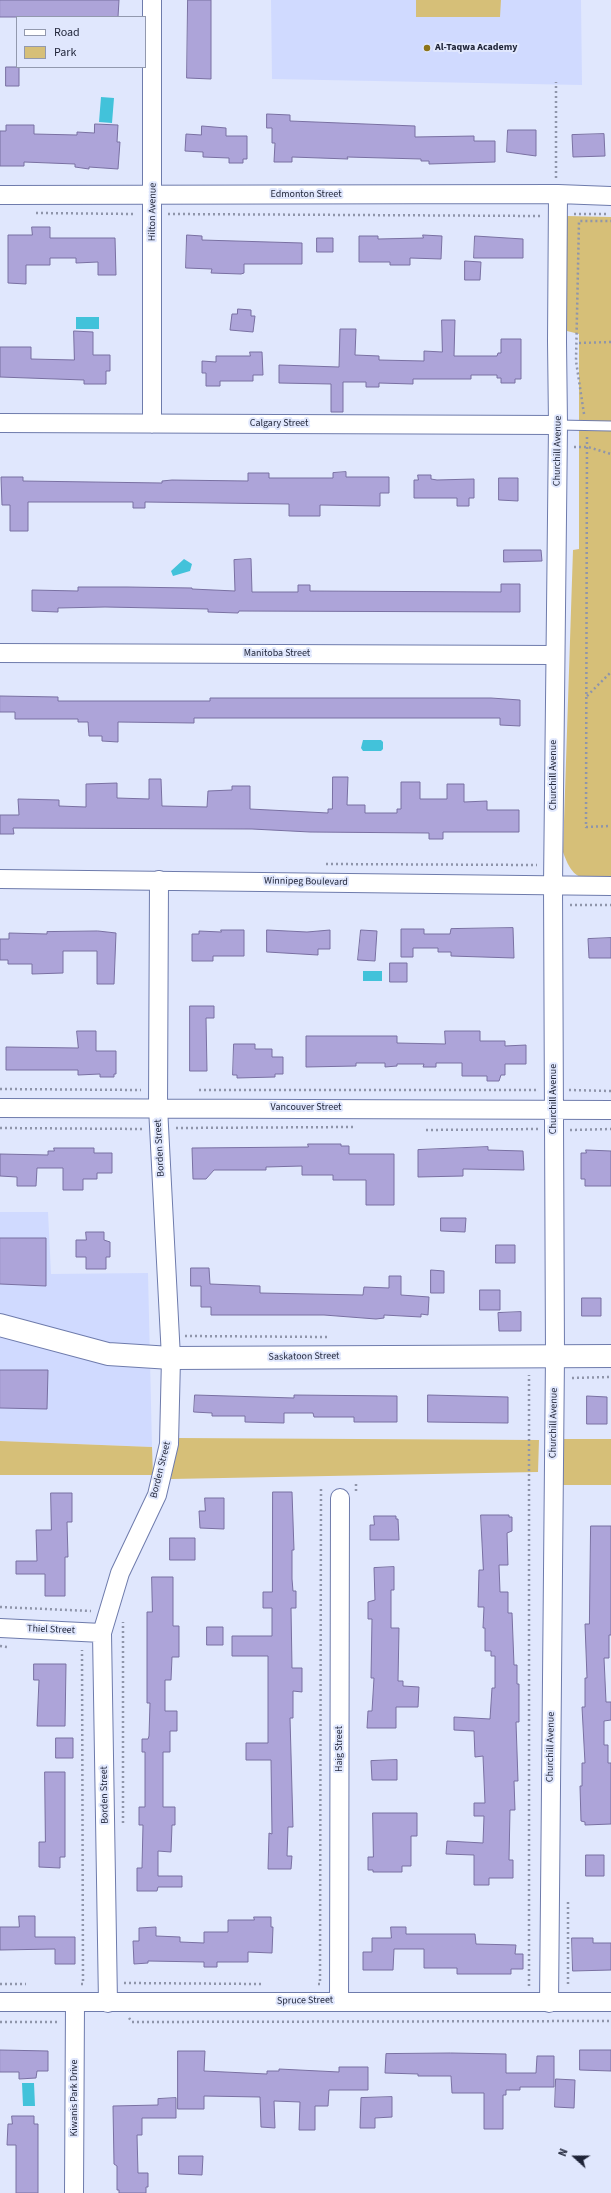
<!DOCTYPE html>
<style>
body{margin:0}
#map{position:relative;width:611px;height:2193px;overflow:hidden;background:#e0e7fd;font-family:"Source Sans 3",sans-serif}
canvas{display:block}
.legend{position:absolute;left:16px;top:16px;width:130px;height:52px;box-sizing:border-box;background:#e0e7fd;border:1px solid #9299ae;margin:0;padding:5px 7px;list-style:none;font-size:12px;color:#1e2337}
.legend li{display:flex;align-items:center;gap:8px;height:20px}
.legend b{width:20px;border:1px solid #9299ae}
.north{position:absolute;left:555px;top:2137px;width:40px;height:40px;-webkit-text-stroke:3px #e0e7fd;paint-order:stroke;rotate:291deg;font-size:11px;font-weight:700;line-height:16px;text-align:center;color:#1e2337}
.north::after{content:'';display:block;margin:auto;width:14px;height:18px;background:#1e2337;clip-path:polygon(50% 0,100% 100%,50% 72%,0 100%)}
</style>
<div id="map">
<canvas width="611" height="2193"></canvas>
<ul class="legend">
<li><b style="height:5px;background:#fff"></b>Road</li>
<li><b style="height:11px;background:#d6bf78"></b>Park</li>
</ul>
<div class="north">N</div>
</div>
<script>
const context = document.querySelector('canvas').getContext('2d');
context.lineJoin = 'round';
function paint(path, color) { context.fillStyle = color; context.fill(path, 'evenodd'); }
function strokePath(path, color, width, dash) { context.strokeStyle = color; context.lineWidth = width; context.lineCap = dash ? 'butt' : 'round'; context.setLineDash(dash || []); context.stroke(path); }
function drawText(font, color, halo, rows, align = 'center') {
  context.font = font + ' "Source Sans 3",sans-serif'; context.lineWidth = 4; context.setLineDash([]); context.textBaseline = 'middle'; context.strokeStyle = halo; context.fillStyle = color; for (const [text, x, y, turn = 0] of rows) {
    context.save(); context.translate(x, y); context.rotate((+turn || 0) * Math.PI / 180); context.textAlign = isNaN(turn) ? turn : align; if (halo) context.strokeText(text, 0, 0); context.fillText(text, 0, 0); context.restore();
  }
}
paint(new Path2D(`
 M271 0H581L582 85 272 79Z
 M0 1212H48L51 1274 148 1273 152 1447 0 1441Z`), '#d0daff');
paint(new Path2D(`
 M416 0H501L500 17H416Z
 M567 216 611 217V878C582 878 574 883 563 852L573 550 579 549V334L567 331Z
 M177 1438 539 1440 538 1472 171 1479Z
 M559 1439H611V1485H559Z
 M0 1441 152 1447 153 1475H0Z`), '#d6bf78');
paint(new Path2D(`
 M101 97 114 98 112 123 99 122Z
 M76 317H99V329H76Z
 M184 559 192 564 190 571 173 576 171 571Z
 M363 740H381L383 742V749L381 751H363L361 748Z
 M363 971H382V981H363Z
 M22 2083H34L35 2106H23Z`), '#42c2da');
const building = new Path2D(`
 M0 0H119L118 17H0Z
 M188 0H211V79L187 78Z
 M6 67H19V86H6Z
 M267 114 290 115V121L415 126V137L474 136V141H495V162L429 164V161H421V159L347 157 348 159 292 157V162H274L275 143H272V128H267Z
 M95 124 118 125 117 142H120L118 169 89 167V169L75 167V164L24 162V166H0V131H6V125H34V134L77 135V132L94 133Z
 M202 126 226 128V136H247V159H243V163H229V158L203 157V152L185 151 186 134 201 135Z
 M508 130H536V156L507 152Z
 M604 134 605 156 573 157 572 135Z
 M32 227H50V238H115L116 275H98V262L76 263V258H50V265H26V284L8 283V235H32Z
 M187 235 202 236V240L302 243V264H244V273L241 274 211 273 212 269 186 268Z
 M423 235 442 236 441 259 410 258V265H390V262H359V236H378V239L423 238Z
 M475 236 523 239V258H474Z
 M317 238H333V252H317Z
 M465 261 481 262 480 280H465Z
 M238 309 251 310V316H255L253 332 230 330 232 314H237Z
 M442 320H455L454 356H497L498 353H501V339H521V379H515V383H501V378H497V375H471V379H413V384L379 383V387H366V382H343V412H331V384L279 383V365L339 367 340 329H356L355 355 379 356V360L424 361V351L442 352Z
 M74 331 93 332V355H110V371H106V384H84V380L0 377V347H31V359L74 360Z
 M250 352H262L263 375H253V381H220V386H206V373H202V361L216 362V356H250Z
 M346 472V477H389V493H380V506L320 505V516H289V504L145 502V508H133V502H28V531H10V505H2L1 477H23V481L162 483V481L172 480 248 481V473H269V478H333V473Z
 M418 475H431V479L437 480 474 479V498H469V506H457V498H414V480H418Z
 M499 478H518V501L499 500Z
 M504 550H541L542 561 504 562Z
 M251 559 252 592H298V585H310V591L501 592V584H520V612L239 611 238 613 208 612V609L105 607 58 608V612L32 611V590L78 591V587H127L192 588V589L235 591 234 560Z
 M0 696 58 697V701H210V698H491L520 700V726L500 725V718H194V723L118 722V742L102 741V736H89L88 722H78V719H15V712H0Z
 M333 777H348L347 805H365V813H397V809H401V782H420V799H447V784H464V802L487 801V810H519V832H443V839H429V833L310 832 252 829 13 828 14 834H0V815H19L18 799 59 800V806L86 807V784L117 783V798L149 799V779H161L162 806 207 807 208 791 232 790V786H250V809L328 813V809H332Z
 M513 928 514 958 451 956V952H438V948H413V957H401V929H424V934H450L451 929Z
 M221 930H244V956H213V961H192V934H199V931L221 932Z
 M267 930 307 932 330 930V949H318V955L267 952Z
 M361 930 377 931 375 961 358 960Z
 M98 931 116 933 114 984H97V951H63V973L32 974V964H8V960H0V939H9V933L47 934V932Z
 M611 938V958H589L588 939Z
 M390 963H407V982H390Z
 M190 1006H214V1018H206L207 1071H190Z
 M77 1031H96V1051H116V1074H114V1077H100V1074L78 1075V1070H6V1047L78 1048Z
 M445 1031H480V1041H505V1046L526 1045V1064H505V1075H501L499 1081H487V1076H462V1063H436V1067H423L424 1064H397V1066L385 1067V1063H356V1066L306 1067V1036H397V1043L445 1044Z
 M234 1044H255V1049H272V1057H283V1074H275V1077L237 1078V1075H233Z
 M308 1144H341V1146H349V1154H394V1205H366V1180H333V1175H302V1166L266 1167V1170H214L206 1179H193L192 1148 308 1147Z
 M488 1147V1150L523 1151 524 1170 463 1169V1176L418 1177V1150Z
 M54 1148H94V1153H112V1173H97V1179H83V1190H63V1168H37L36 1186H17V1177L0 1176V1154L48 1155V1151H54Z
 M586 1150 611 1151V1186H585V1179H581V1153H586Z
 M441 1218H466L465 1232 441 1231Z
 M86 1232H104V1240L110 1242V1257H106V1269H86V1257H76V1240H86Z
 M0 1238H46V1286L0 1284Z
 M496 1245H515V1263H496Z
 M191 1268H209L210 1284 260 1286V1293L363 1295 364 1287 389 1288V1276H401V1295L429 1297 428 1315 421 1314V1317L384 1315V1318L376 1319 324 1315H211V1307H201V1286H191Z
 M431 1270 444 1271V1293H431Z
 M480 1290H500V1310H480Z
 M582 1298H601V1316H582Z
 M521 1312V1331H499L498 1313Z
 M0 1370H48L47 1409 0 1408Z
 M195 1395 294 1398V1395L397 1396V1422H354V1417H314L313 1413H284V1423L245 1422V1416H212V1413L194 1412Z
 M428 1395 508 1397V1423L428 1422Z
 M587 1396 607 1397V1424H587Z
 M273 1492H292L294 1550H292V1579L293 1591H296V1608H291L292 1668H302V1692L293 1691V1718H290L293 1827H288L287 1856H292L291 1869H268L269 1833 272 1834 271 1760H246V1743H268V1656H232V1636H272V1608H263V1592H272Z
 M51 1493H72V1522H67L68 1557H65V1596H45V1574H16V1561H37L36 1530H51Z
 M205 1498H224V1529L200 1528 199 1511H205Z
 M481 1515H509V1517H512V1531L507 1533 508 1565H499L500 1592H508V1613H512L514 1665H517V1684H519V1722H516L518 1781H514L515 1810H510L509 1860H513V1878H489V1885H474V1855L446 1854 447 1841 483 1843 484 1816H474V1803H485L483 1756 475 1757 474 1731 454 1730V1717L490 1719 492 1688H495V1656H491V1651H485V1628H483L484 1607H478L479 1570H483Z
 M374 1516H396V1519H398L399 1540H370V1525H374Z
 M591 1526H611V1635H609V1658H604L606 1702H611V1720L604 1721V1745H608V1763H611V1824L585 1825V1822L581 1821 580 1786H582V1763H585L582 1707H585V1678H587L585 1624H589Z
 M170 1538H195V1560H170Z
 M394 1567V1590H391V1628H399L398 1681H403V1686L419 1687 418 1707H396V1728H367L368 1711H372L374 1678H371L372 1619H368V1602L375 1600 374 1568Z
 M152 1577H173V1626H179V1657H172L171 1680H165V1711H177V1731H170V1752H163V1807H175V1825H172L171 1852 158 1851V1876H182V1887H158L157 1891H137V1868H142L143 1825H139V1807H145V1752H142V1739H148L149 1736 150 1703H147V1612H152Z
 M207 1627H223V1645H207Z
 M34 1664H66L65 1726H37L39 1680H34Z
 M56 1738H73V1758H56Z
 M397 1760V1780H372L371 1761Z
 M45 1772H65V1857H60V1868L39 1867V1842H45Z
 M373 1813H417V1836H411V1866H402V1872H373V1870H368V1857H373Z
 M586 1855H604V1876H586Z
 M19 1916H35V1937H75V1964H55V1949L0 1950V1927H19Z
 M254 1917H271V1927H273L272 1953 248 1952V1962H217V1967H204V1962L148 1961V1963L134 1964 133 1941H139V1928L156 1927V1936L180 1937V1942L204 1943V1932H228V1920H254Z
 M391 1927H406V1934H475L476 1944 516 1945 515 1954H523V1969H511V1974H457V1968H424V1949H394L393 1970H363V1952H372V1938H391Z
 M572 1938H593V1943H611V1970L573 1971Z
 M0 2050 48 2051V2071H37L36 2078 19 2079V2072H0Z
 M580 2050H611V2071L580 2070Z
 M178 2051H205L204 2071 267 2074V2071H279V2069L339 2072V2067H368V2090H329L328 2106H315V2130H299L300 2102 274 2101 275 2128 261 2127 260 2097 204 2096V2109H178Z
 M451 2053 506 2054V2073H536L537 2056H554V2087H520V2090H506V2095H503V2129H484V2093H452L451 2076H418V2074L385 2073 386 2054Z
 M556 2079 575 2080 574 2108 555 2107Z
 M392 2097V2117L375 2118V2128H360L361 2098Z
 M176 2098V2118H142V2135H137L138 2173H148V2187H146V2193H119V2190H117V2166L114 2164 113 2106 158 2105V2099Z
 M12 2116H34V2124H38V2193H16V2145H7L8 2124H12Z
 M179 2156H203L202 2175 179 2174Z`);
paint(building, '#ada4d9');
strokePath(building, '#7970a2', 1);
const service = new Path2D(`
 M558 425 611 426`);
const minor = new Path2D(`
 M0 195 558 194 611 196
 M0 423 558 425
 M152 424V0
 M0 653 554 655
 M0 879 611 886
 M0 1108 611 1110
 M0 1628 102 1633
 M339 2001 340 1498
 M0 2002H611
 M108 2003 102 1633 120 1573 157 1495 169 1444 171 1358 158 1107 159 880
 M549 2003 555 1355 553 885 558 425 557 341 558 194
 M74 2193 75 2003`);
const tertiary = new Path2D(`
 M0 1325 108 1354 171 1358 611 1356`);
strokePath(service, '#6e7bac', 11);
strokePath(minor, '#6e7bac', 20);
strokePath(tertiary, '#6e7bac', 24);
strokePath(new Path2D(`
 M556 178V82
 M36 213 135 214
 M168 214 541 216
 M574 214H609
 M579 343 611 342
 M584 414 576 361 579 221H611
 M587 437 586 827 611 826
 M574 447H588L611 454
 M587 696 611 672
 M326 864 537 865
 M570 905H611
 M0 1089 141 1090
 M199 1090H538
 M569 1090 611 1091
 M0 1128 143 1129
 M176 1128 353 1127
 M426 1130 538 1129
 M570 1130 611 1129
 M185 1336 330 1337
 M572 1378 611 1377
 M356 1484V1492
 M0 1607 91 1611
 M0 1646 7 1647
 M123 1823V1622
 M568 1902V1985
 M124 1983 261 1984
 M0 1984H26
 M81 1984H83L82 1650
 M318 1984H320L321 1486
 M529 1986V1375
 M129 2018 132 2022 611 2021
 M0 2022H59`), '#8f95aa', 2.5, [2, 3]);
strokePath(service, '#fff', 9);
strokePath(minor, '#fff', 18);
strokePath(tertiary, '#fff', 22);
for (const [x, y, r, color] of [
 [427,48,4,"#8d7418"]
]) { const dot = new Path2D(); dot.arc(x, y, r, 0, 2 * Math.PI); context.fillStyle = color; context.fill(dot); strokePath(dot, '#e0e7fd', 1.5); }
drawText('bold 10px', '#1e2337', '#e0e7fd', [
 ["Al-Taqwa Academy",435,48]
], 'left');
drawText('10px', '#1e2337', '#e0e7fd', [
 ["Edmonton Street",306,195],
 ["Hilton Avenue",153,212,-89],
 ["Calgary Street",279,424],
 ["Churchill Avenue",558,451,-89],
 ["Manitoba Street",277,654],
 ["Churchill Avenue",554,775,-90],
 ["Winnipeg Boulevard",306,882,1],
 ["Churchill Avenue",554,1099,-90],
 ["Vancouver Street",306,1108],
 ["Borden Street",160,1148,-93],
 ["Saskatoon Street",304,1357,-1],
 ["Churchill Avenue",554,1423,-89],
 ["Borden Street",161,1470,-76],
 ["Thiel Street",51,1630,2],
 ["Churchill Avenue",551,1747,-89],
 ["Haig Street",340,1749,-90],
 ["Borden Street",105,1795,-91],
 ["Spruce Street",305,2001,-1],
 ["Kiwanis Park Drive",75,2098,-90]
]);
</script>
